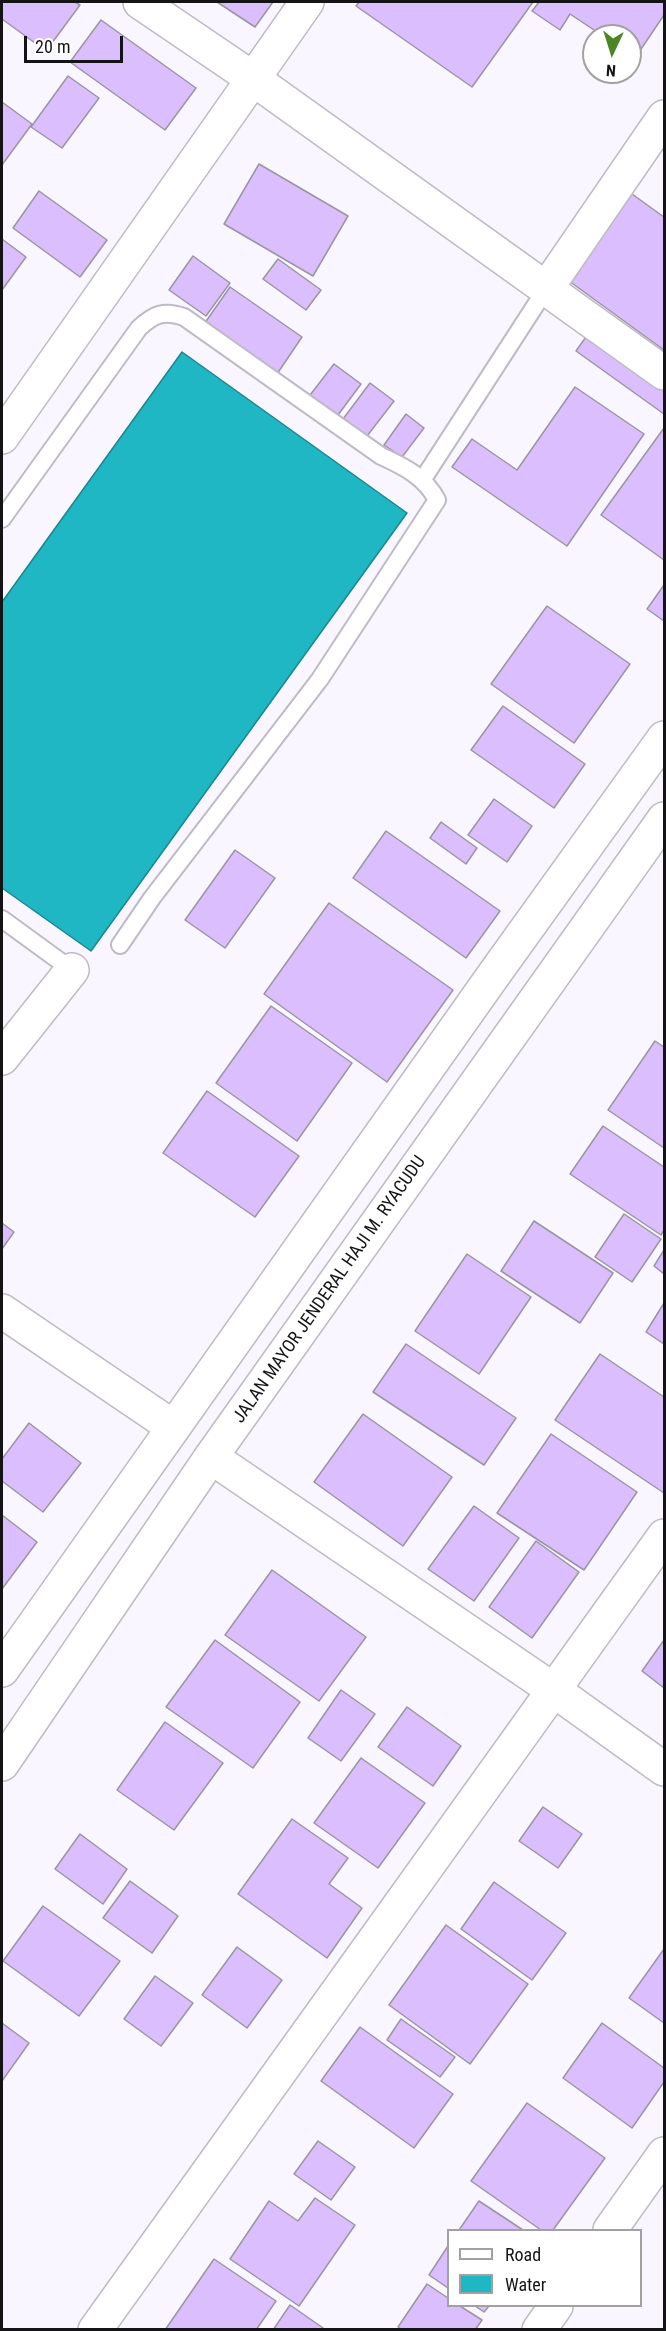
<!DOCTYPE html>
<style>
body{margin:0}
#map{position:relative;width:666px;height:2331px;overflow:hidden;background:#faf6ff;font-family:"Roboto Condensed",sans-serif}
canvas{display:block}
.frame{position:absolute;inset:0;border:3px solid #141316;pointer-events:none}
.legend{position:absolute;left:447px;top:2229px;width:195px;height:78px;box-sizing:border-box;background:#fff;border:2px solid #a1a1a2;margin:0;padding:8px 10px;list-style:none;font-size:18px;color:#141316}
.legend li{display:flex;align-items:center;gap:12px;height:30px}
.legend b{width:30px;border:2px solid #a1a1a2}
.north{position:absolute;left:582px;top:24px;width:60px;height:60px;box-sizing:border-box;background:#fff;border:2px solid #a1a1a2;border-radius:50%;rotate:184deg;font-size:16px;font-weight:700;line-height:24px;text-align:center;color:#141316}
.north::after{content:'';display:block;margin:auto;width:21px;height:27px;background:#4b8623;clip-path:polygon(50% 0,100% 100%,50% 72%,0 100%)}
.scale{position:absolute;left:24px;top:36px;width:99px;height:27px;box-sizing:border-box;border:3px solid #141316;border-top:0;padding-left:8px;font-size:18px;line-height:21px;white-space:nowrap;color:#141316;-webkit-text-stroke:4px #fff;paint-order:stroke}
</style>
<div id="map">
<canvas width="666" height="2331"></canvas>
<div class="frame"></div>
<ul class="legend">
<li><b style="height:8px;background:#fff"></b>Road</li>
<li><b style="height:16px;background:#1eb7c3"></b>Water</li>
</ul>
<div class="north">N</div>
<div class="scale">20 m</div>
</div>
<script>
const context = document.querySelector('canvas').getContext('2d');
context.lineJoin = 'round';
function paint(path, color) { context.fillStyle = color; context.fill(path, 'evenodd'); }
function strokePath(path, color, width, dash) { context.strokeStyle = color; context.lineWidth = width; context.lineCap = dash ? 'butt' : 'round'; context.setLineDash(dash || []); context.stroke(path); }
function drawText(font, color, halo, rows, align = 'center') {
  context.font = font + ' "Roboto Condensed",sans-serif'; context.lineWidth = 4.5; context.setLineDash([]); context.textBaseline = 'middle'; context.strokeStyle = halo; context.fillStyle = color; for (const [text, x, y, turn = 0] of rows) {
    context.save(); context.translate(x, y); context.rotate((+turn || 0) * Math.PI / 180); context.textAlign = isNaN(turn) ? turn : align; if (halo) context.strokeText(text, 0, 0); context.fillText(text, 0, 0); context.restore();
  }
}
const water = new Path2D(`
 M182 352 407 513 91 951 2 888V602Z`);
paint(water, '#1eb7c3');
strokePath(water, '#1b868f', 1.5);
const building = new Path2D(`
 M2 2H75L80 5 46 51 2 19Z
 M217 2H273L255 27Z
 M359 2H533L472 87 356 6Z
 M539 2H664V15L635 58 630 54V36H603L570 14 560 30 532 11Z
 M101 20 196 88 165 130 70 62Z
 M68 76 99 98 62 148 31 127Z
 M2 102 32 124 2 165Z
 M259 164 348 216 313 276 224 224Z
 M39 191 107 240 80 277 13 228Z
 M632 194 664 217V350L569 281Z
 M2 239 26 257 2 290Z
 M193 256 230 283 206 316 169 290Z
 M278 259 321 290 306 310 263 279Z
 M230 287 302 337 275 377 202 327Z
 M593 327 664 377V414L576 351Z
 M334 364 361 384 335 419 307 399Z
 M370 383 394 401 364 440 340 423Z
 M575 387 644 434 567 546 452 467 472 439 517 470Z
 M406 414 424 428 402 457 384 445Z
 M664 428V560L601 515Z
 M664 585V621L647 609Z
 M547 606 630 664 574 743 491 684Z
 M503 706 585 764 554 808 471 750Z
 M494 799 532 826 507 862 468 835Z
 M441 822 477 848 466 864 430 838Z
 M386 831 500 911 466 958 353 878Z
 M235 850 275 878 225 948 185 920Z
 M329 903 453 990 387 1082 264 994Z
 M271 1006 352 1063 297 1141 216 1083Z
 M655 1041 664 1047V1148L608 1110Z
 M207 1091 299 1156 255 1217 163 1153Z
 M603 1126 664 1167V1230L661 1235 570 1174Z
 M624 1214 661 1239 632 1282 595 1257Z
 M534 1221 613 1273 580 1323 501 1271Z
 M2 1223 14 1232 2 1249Z
 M664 1250V1274L654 1266Z
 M467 1254 531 1297 479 1374 415 1331Z
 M664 1303V1344L646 1332Z
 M406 1344 516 1418 484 1465 373 1392Z
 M600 1354 664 1397V1493L555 1420Z
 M363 1414 452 1477 403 1546 314 1482Z
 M29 1423 81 1463 43 1512 2 1481V1459Z
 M551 1434 637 1492 584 1570 497 1513Z
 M474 1506 519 1538 474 1601 428 1569Z
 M2 1515 37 1542 2 1589Z
 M536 1541 579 1572 532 1638 489 1607Z
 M272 1570 366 1637 319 1701 225 1635Z
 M215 1640 300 1702 253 1768 166 1707Z
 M664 1640V1688L642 1671Z
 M341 1690 375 1714 341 1761 308 1738Z
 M407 1707 461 1746 433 1786 378 1747Z
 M165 1722 223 1763 174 1830 117 1790Z
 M361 1758 425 1803 378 1868 314 1823Z
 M543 1807 582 1834 558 1868 519 1841Z
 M292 1819 348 1858 329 1884 362 1908 327 1958 238 1894Z
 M80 1834 127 1869 103 1904 55 1869Z
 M130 1881 178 1916 152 1953 103 1918Z
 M494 1882 566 1933 532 1980 461 1929Z
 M43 1906 120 1961 79 2016 3 1961Z
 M446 1925 528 1984 470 2064 389 2005Z
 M237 1947 282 1980 247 2028 202 1995Z
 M664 1949V2023L629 1998Z
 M155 1976 193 2003 161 2046 124 2019Z
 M401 2019 455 2057 440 2077 387 2040Z
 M2 2023 29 2043 2 2081Z
 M602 2023 664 2068V2082L632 2128 563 2078Z
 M360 2027 453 2094 414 2148 321 2081Z
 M527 2103 605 2158 553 2230H541L471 2181Z
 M318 2141 355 2167 331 2200 294 2174Z
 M315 2198 355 2225 299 2306 230 2259 269 2201 298 2221Z
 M479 2201 523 2230H459Z
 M448 2246V2288L429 2275Z
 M214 2259 276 2301 256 2330H165Z
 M427 2284 448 2298V2306H460L482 2320 475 2330H402L398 2327Z
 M290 2305 326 2330H273Z
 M475 2306H489L484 2312Z`);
paint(building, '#dbbefe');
strokePath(building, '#9a96a0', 1.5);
const lane = new Path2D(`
 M423 479 546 289
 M2 519 139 328C154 314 164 310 184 317L381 456C405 467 425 477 437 500L320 679 152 898 120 945
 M2 919 72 970`);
const street = new Path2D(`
 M140 2 252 78 664 373
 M546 289 664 117
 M2 437 307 2
 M2 1058 72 970
 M2 1311 173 1427
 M211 1457 555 1691 664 1769
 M610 2230 664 2154
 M95 2330 664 1536
 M539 2330 556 2306`);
const primary = new Path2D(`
 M2 1670 495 973 664 738
 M2 1764 211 1457 664 819`);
strokePath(lane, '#bfbbc5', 20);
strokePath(street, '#bfbbc5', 36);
strokePath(primary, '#bfbbc5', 36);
strokePath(lane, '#fff', 16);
strokePath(street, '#fff', 33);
strokePath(primary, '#fff', 33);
drawText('18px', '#141316', '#fff', [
 ["JALAN MAYOR JENDERAL HAJI M. RYACUDU",330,1290,-55]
]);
</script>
